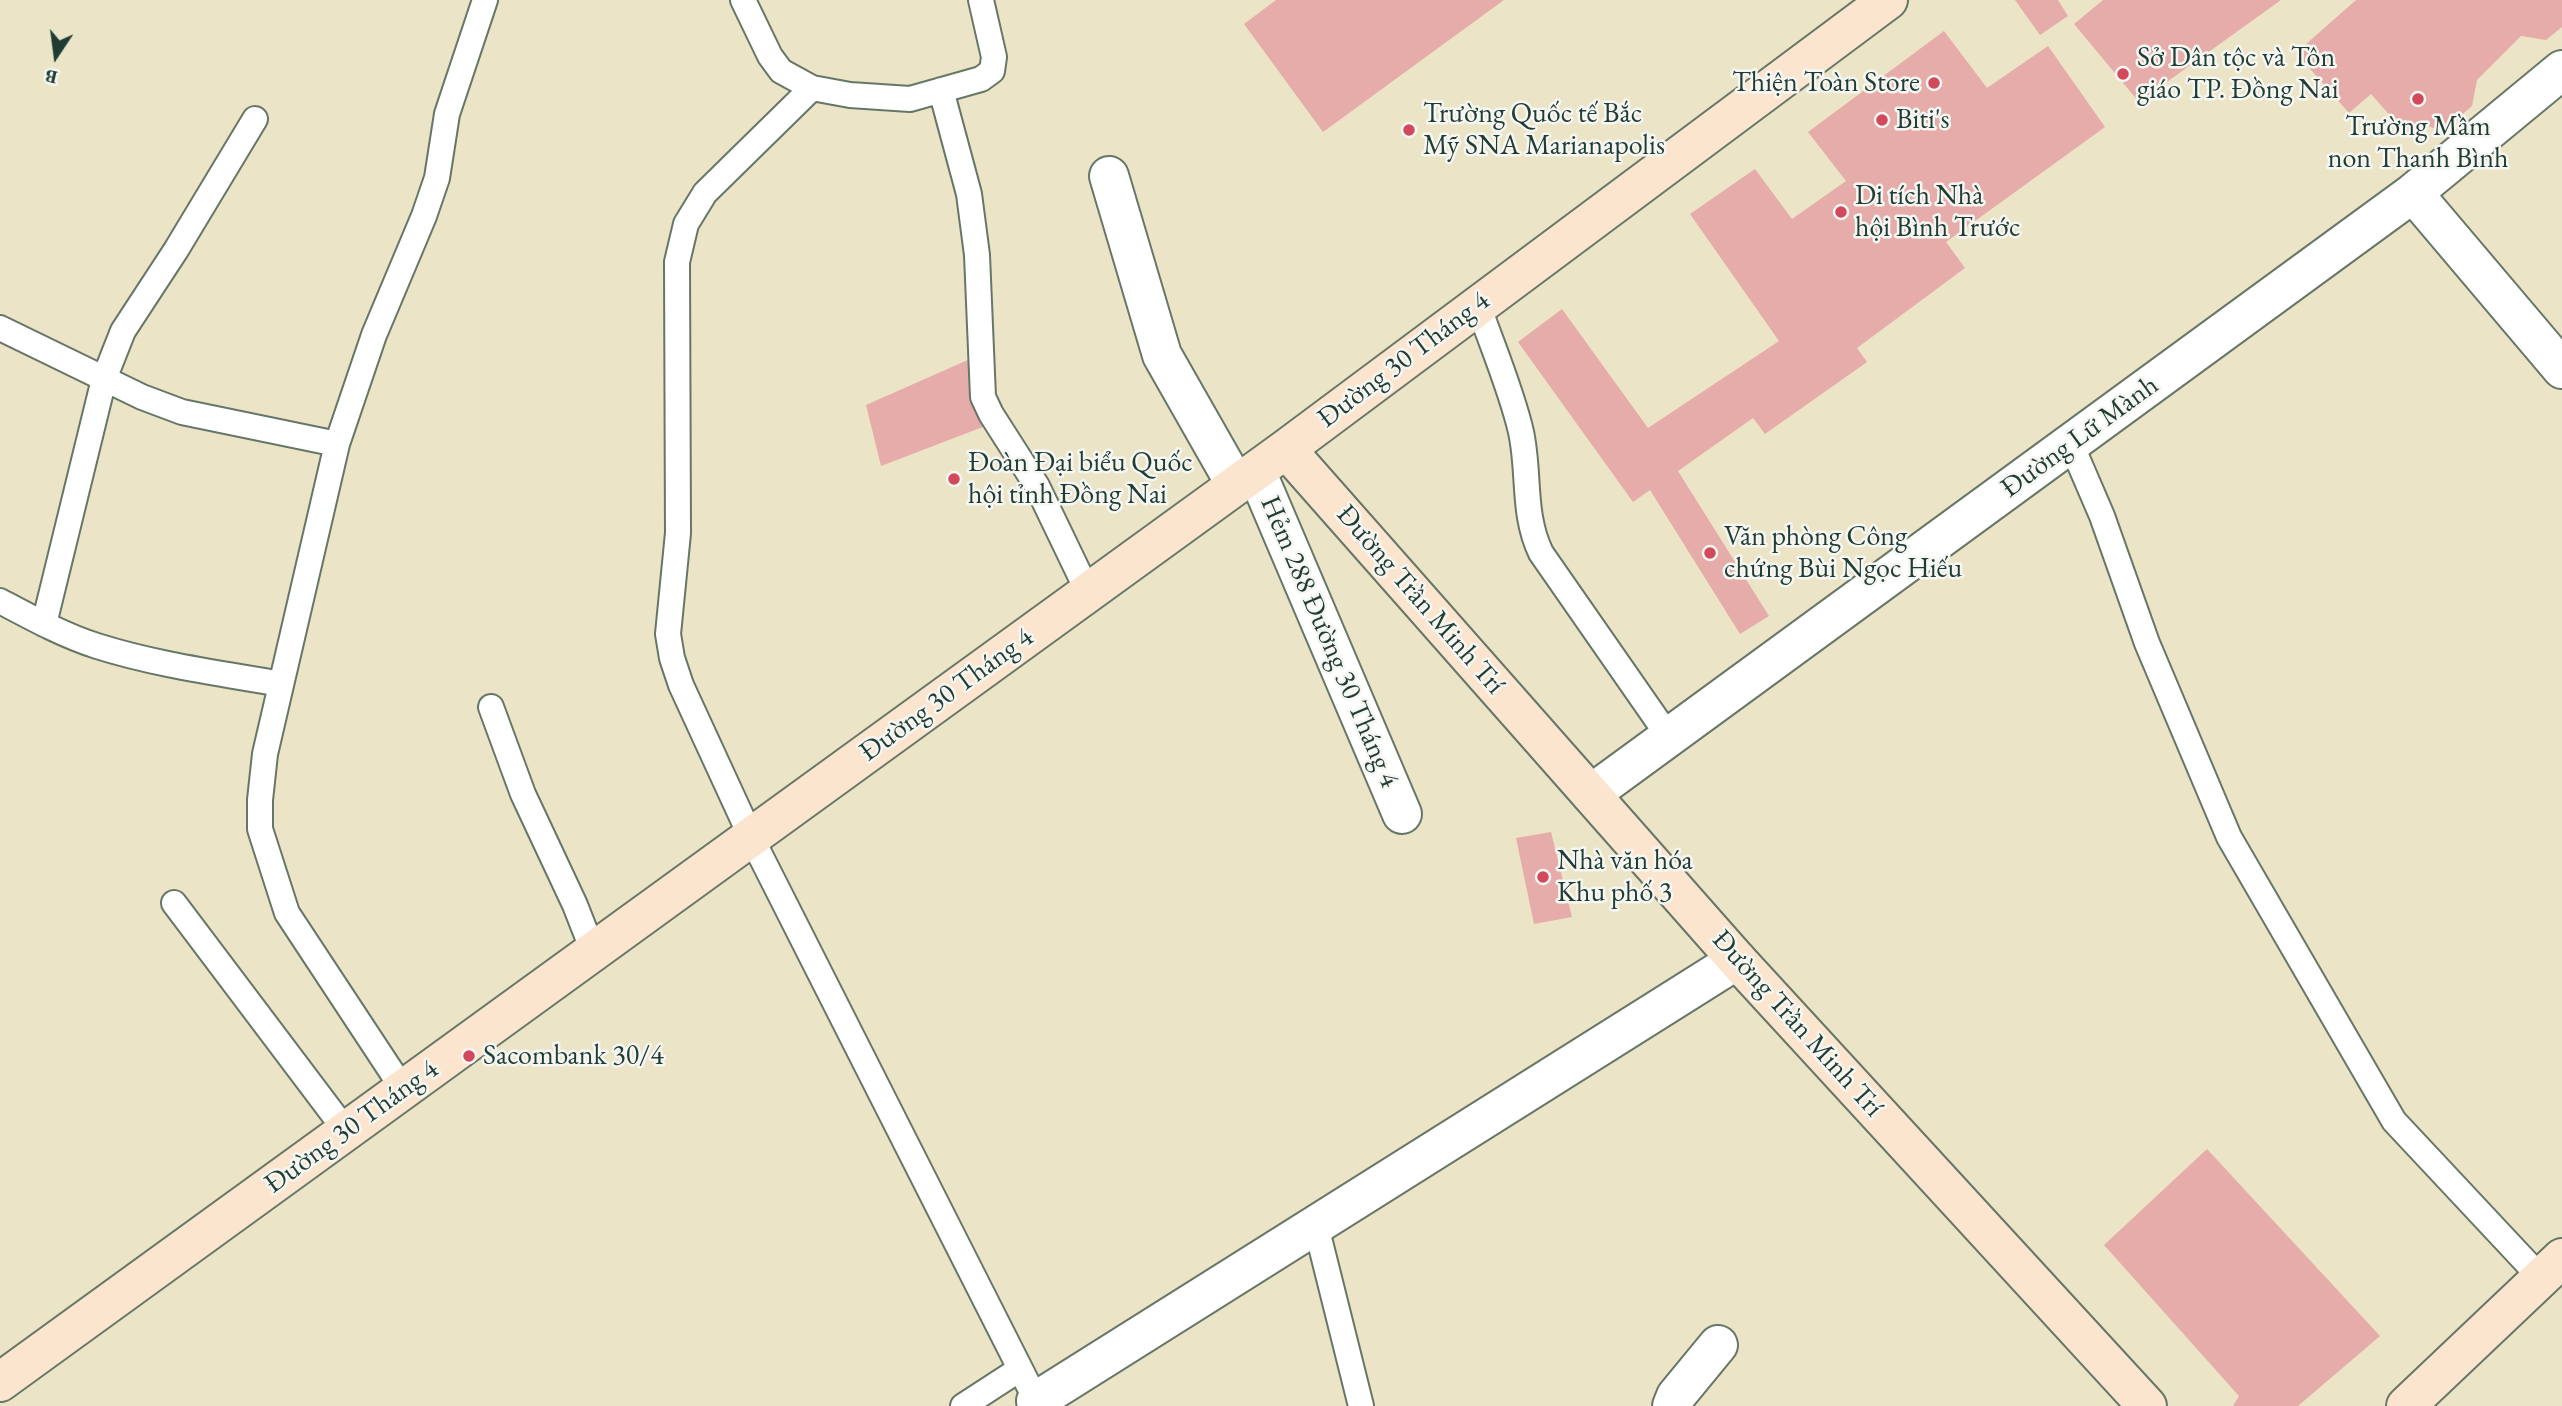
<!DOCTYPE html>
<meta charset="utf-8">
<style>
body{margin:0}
#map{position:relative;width:2562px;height:1406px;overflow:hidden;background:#ebe4c6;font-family:"EB Garamond",serif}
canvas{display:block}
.north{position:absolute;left:21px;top:21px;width:70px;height:70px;-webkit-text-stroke:5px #f6f6f2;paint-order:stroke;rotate:193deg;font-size:19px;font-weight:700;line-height:28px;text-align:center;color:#1f3d34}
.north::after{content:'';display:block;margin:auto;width:24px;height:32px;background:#1f3d34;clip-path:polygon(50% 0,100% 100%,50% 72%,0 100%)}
</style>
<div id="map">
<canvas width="2562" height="1406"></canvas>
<div class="north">B</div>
</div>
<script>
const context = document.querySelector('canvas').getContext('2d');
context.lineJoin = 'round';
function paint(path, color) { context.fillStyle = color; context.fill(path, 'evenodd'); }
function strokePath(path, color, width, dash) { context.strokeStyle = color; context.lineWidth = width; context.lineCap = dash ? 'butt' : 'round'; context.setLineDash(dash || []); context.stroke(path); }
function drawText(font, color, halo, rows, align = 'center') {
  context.font = font + ' "EB Garamond",serif'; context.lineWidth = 5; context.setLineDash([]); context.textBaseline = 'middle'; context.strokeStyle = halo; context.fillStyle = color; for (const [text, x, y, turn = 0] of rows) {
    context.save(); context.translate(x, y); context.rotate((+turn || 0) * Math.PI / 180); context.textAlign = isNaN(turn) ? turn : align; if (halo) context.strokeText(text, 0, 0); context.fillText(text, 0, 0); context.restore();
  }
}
paint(new Path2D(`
 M1276 0H1504L1323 132 1244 24Z
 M2015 0H2058L2068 16 2040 35Z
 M2103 0H2281L2139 102 2074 24Z
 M2356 0H2562V27L2546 40 2521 36 2477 80 2472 106 2442 132 2424 124 2409 137 2371 94 2349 113 2296 53Z
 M1944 31 1987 88 2048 46 2105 127 1946 242 1965 268 1857 348 1867 362 1765 434 1753 418 1678 471 1769 616 1740 634 1650 490 1633 502 1518 342 1562 309 1648 428 1779 341 1690 214 1755 169 1792 219 1846 181 1808 132Z
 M970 359 988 425 881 466 866 405Z
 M1551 832 1572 917 1534 924 1516 838Z
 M2207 1149 2380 1336 2298 1406H2233L2239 1396 2104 1245Z`), '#e6acaa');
const lane = new Path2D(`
 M743 0 770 56 781 71 812 88 850 95 910 99 981 79 992 71 994 57 981 0
 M812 88 705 193 686 224 677 262 678 533 668 634 672 658 681 685 751 837 1039 1406
 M941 90 969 194 977 255 983 397 991 414 1037 486 1088 592
 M1478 305C1492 345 1512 392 1521 432 1530 473 1522 514 1541 553L1669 737
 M0 328 142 397 182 412 337 444
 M2071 444 2102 516 2147 643 2229 837 2394 1121 2541 1278
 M0 601C32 618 63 635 97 646 157 665 219 673 281 684
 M44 624 104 379 123 331 176 250 255 119
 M491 707 523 794 575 905 593 951
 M174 903 346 1131
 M403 1089 287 913 260 829V800L265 754 337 444 374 335 424 216 437 178 447 114 485 0
 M1316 1226 1361 1406
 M963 1406 1020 1369`);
const street = new Path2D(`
 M1109 176 1162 355 1236 485
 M2413 193 2562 369
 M1256 471 1402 814
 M1591 794 2413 193 2562 70
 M1036 1401 1737 960
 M1672 1406 1676 1396 1718 1345`);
const secondary = new Path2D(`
 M1286 449 1737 960 2147 1406
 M0 1382 1286 449 1888 0
 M2406 1406 2562 1258`);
strokePath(lane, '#667767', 28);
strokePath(street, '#667767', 42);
strokePath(secondary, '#667767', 42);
strokePath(lane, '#fff', 24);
strokePath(street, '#fff', 38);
strokePath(secondary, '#fce5cf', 38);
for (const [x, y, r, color] of [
 [2123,74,7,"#d1495b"],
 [1934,83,7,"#d1495b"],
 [2418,99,7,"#d1495b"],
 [1882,120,7,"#d1495b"],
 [1409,130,7,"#d1495b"],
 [1841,212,7,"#d1495b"],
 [954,479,7,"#d1495b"],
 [1710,553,7,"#d1495b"],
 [1543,877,7,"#d1495b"],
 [469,1056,7,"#d1495b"]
]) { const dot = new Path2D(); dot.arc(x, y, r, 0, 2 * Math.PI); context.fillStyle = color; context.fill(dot); strokePath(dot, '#f6f6f2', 2.5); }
drawText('28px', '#1f3d34', '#f6f6f2', [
 ["Sở Dân tộc và Tôn",2137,58],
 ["giáo TP. Đồng Nai",2137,90],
 ["Thiện Toàn Store",1920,83,"right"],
 ["Trường Quốc tế Bắc",1423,114],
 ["Mỹ SNA Marianapolis",1423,146],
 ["Biti's",1896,120],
 ["Trường Mầm",2418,127,"center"],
 ["non Thanh Bình",2418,159,"center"],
 ["Di tích Nhà",1855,196],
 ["hội Bình Trước",1855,228],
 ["Đoàn Đại biểu Quốc",968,463],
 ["hội tỉnh Đồng Nai",968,495],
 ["Văn phòng Công",1724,537],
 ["chứng Bùi Ngọc Hiếu",1724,569],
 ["Nhà văn hóa",1557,861],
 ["Khu phố 3",1557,893],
 ["Sacombank 30/4",483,1056]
], 'left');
drawText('28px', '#1f3d34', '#f6f6f2', [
 ["Đường 30 Tháng 4",1404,360,-37],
 ["Đường Lữ Mành",2080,437,-36],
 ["Đường Trần Minh Trí",1420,600,49],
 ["Hẻm 288 Đường 30 Tháng 4",1329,642,67],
 ["Đường 30 Tháng 4",947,695,-36],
 ["Đường Trần Minh Trí",1797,1024,48],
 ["Đường 30 Tháng 4",352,1127,-36]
]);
</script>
